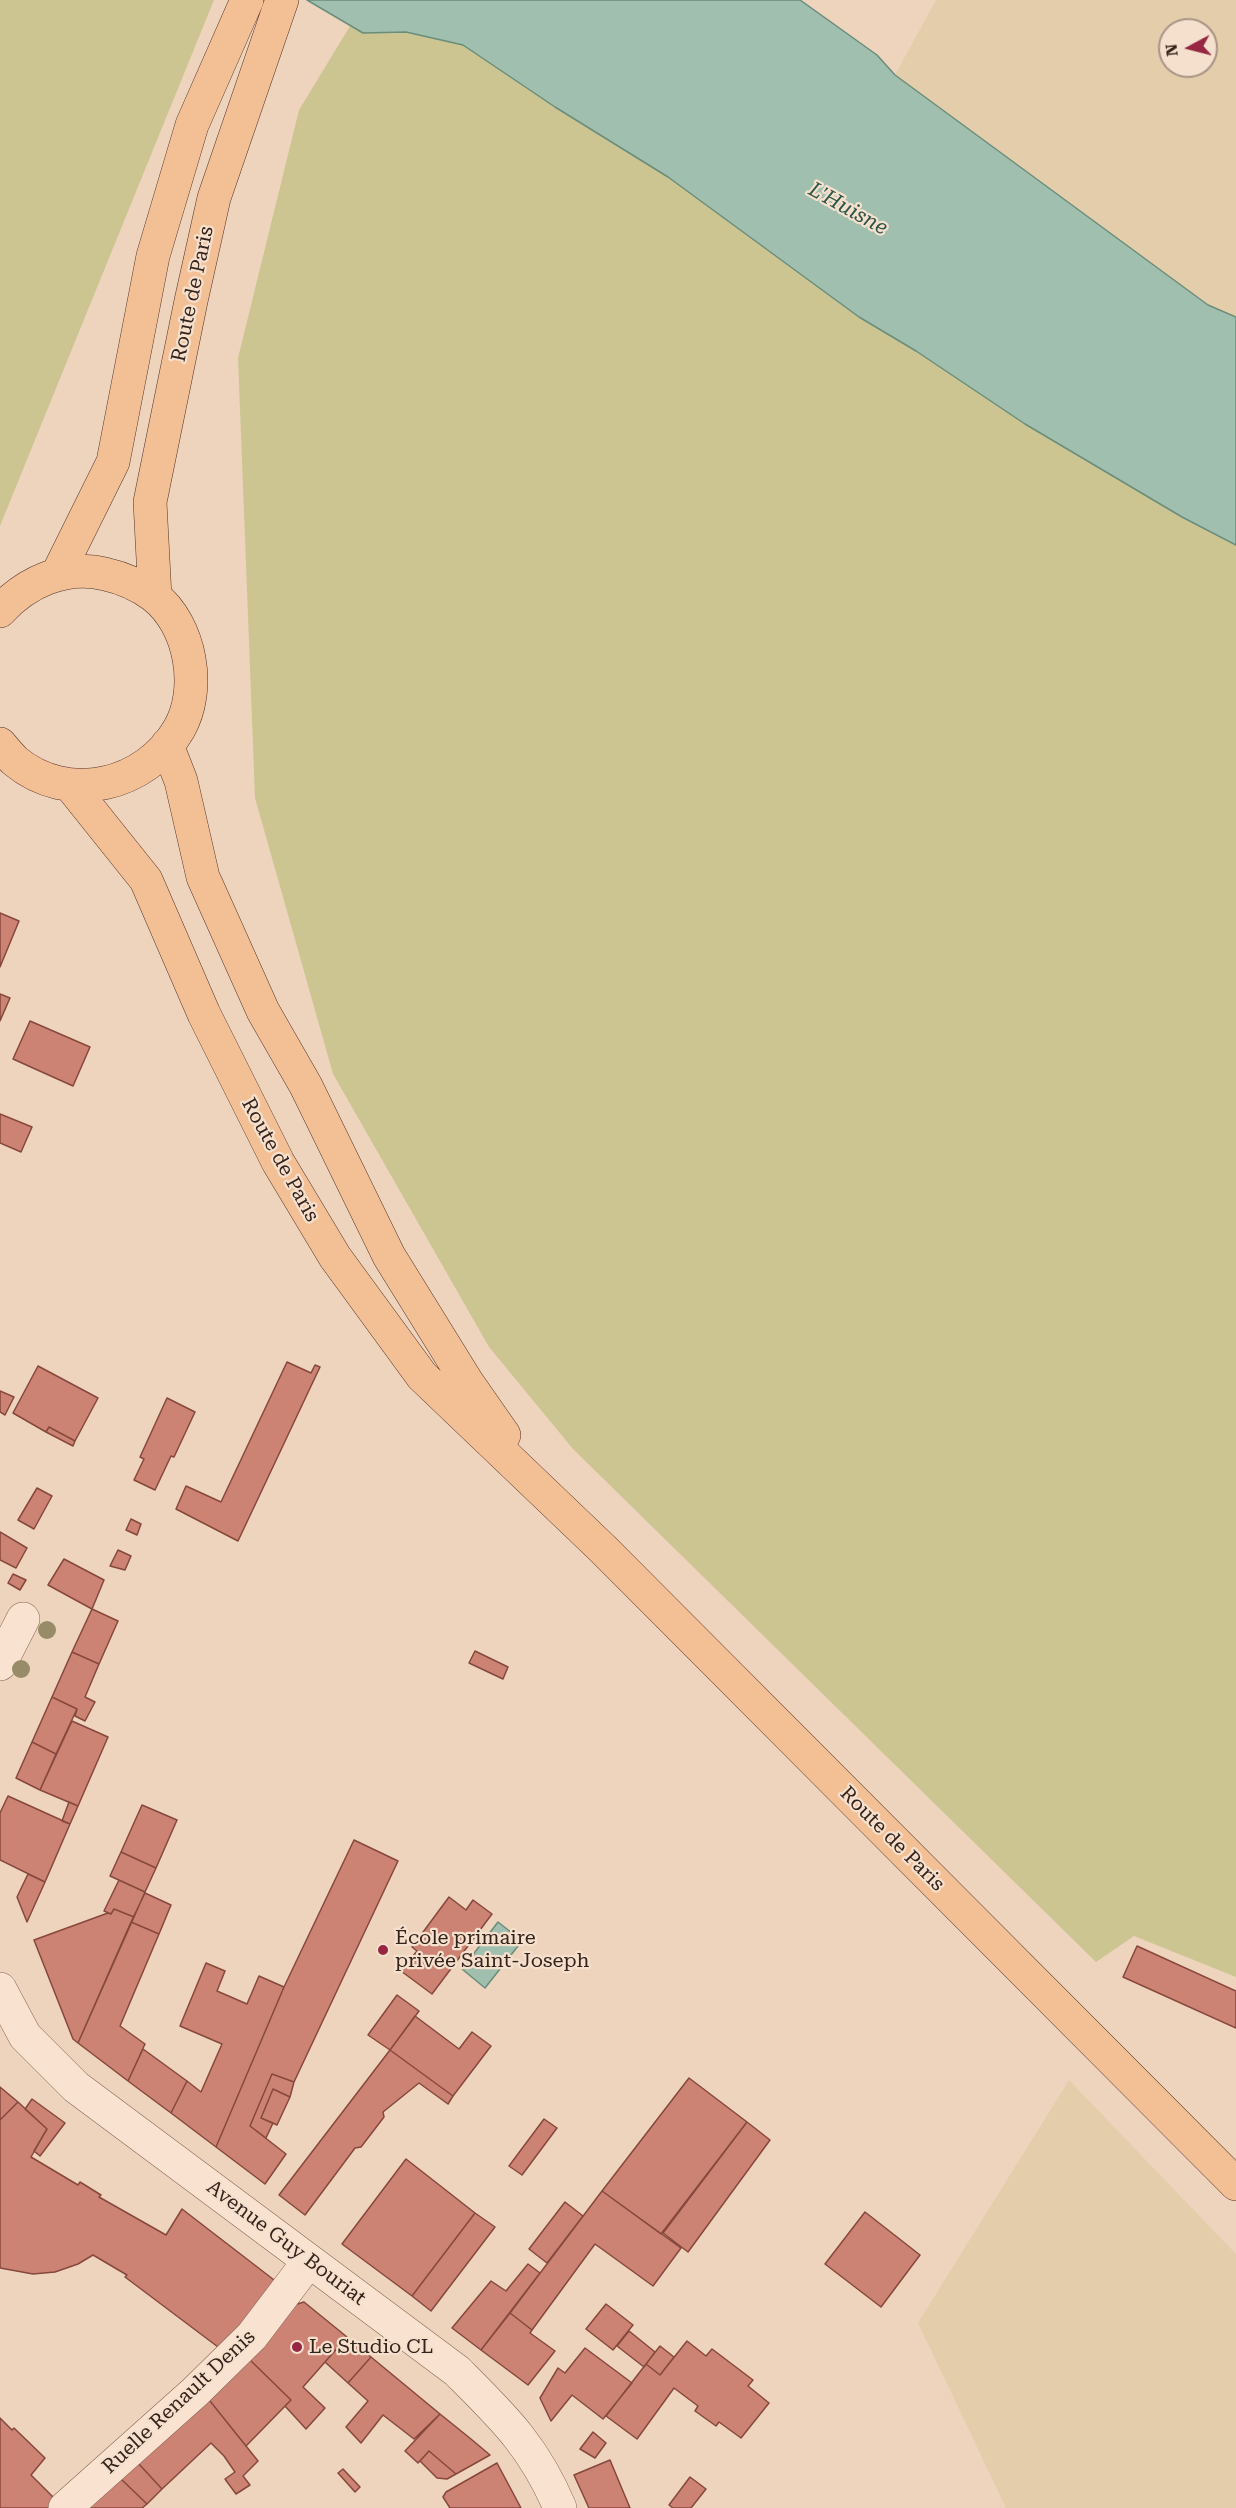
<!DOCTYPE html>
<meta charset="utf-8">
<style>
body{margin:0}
#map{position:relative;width:1236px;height:2508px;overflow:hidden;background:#eed4bd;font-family:"Roboto Serif",serif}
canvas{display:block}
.north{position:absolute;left:1158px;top:18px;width:60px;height:60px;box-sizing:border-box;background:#f5e0cd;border:2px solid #a89486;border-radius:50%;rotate:263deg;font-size:16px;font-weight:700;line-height:24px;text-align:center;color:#35221b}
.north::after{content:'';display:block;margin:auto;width:21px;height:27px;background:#962641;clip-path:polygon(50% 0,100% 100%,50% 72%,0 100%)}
</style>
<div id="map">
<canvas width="1236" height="2508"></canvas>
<div class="north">N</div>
</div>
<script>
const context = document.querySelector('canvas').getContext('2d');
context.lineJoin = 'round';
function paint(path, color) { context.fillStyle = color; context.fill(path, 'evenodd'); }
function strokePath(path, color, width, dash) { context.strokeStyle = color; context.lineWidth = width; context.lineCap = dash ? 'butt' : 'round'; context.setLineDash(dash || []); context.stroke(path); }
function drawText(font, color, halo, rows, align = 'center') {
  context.font = font + ' "Roboto Serif",serif'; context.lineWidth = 4.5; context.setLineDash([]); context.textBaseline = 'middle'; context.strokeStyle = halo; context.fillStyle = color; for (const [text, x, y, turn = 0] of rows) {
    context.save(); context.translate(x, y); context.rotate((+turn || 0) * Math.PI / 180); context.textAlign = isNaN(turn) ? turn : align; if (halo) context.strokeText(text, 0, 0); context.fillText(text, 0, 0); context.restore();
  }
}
paint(new Path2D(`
 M936 0H1236V317L1208 305 895 75ZM1170 30H1206V66H1170Z
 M1069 2080 1236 2254V2508H1006L918 2323Z`), '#e4cdab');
paint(new Path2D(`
 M0 0H214L0 526Z
 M350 26 363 33 406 32 463 45 668 176 801 275 1025 424 1182 517 1236 545V1977L1134 1936 1096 1962 573 1449 489 1347 333 1074 255 798 238 358 299 110Z`), '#ccc592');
const water = new Path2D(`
 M307 0H800L877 55 895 75 1208 305 1236 317V545L1182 517 1025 424 916 351 859 317 668 177 555 107 463 45 406 32 363 33Z
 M498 1922 522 1941 485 1988 462 1969Z`);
paint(water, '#a1bfaf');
strokePath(water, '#698d7b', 1.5);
const building = new Path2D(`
 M0 913 19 921 0 967Z
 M0 994 10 998 0 1021Z
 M30 1021 90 1047 73 1086 13 1059Z
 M0 1114 32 1127 21 1152 0 1143Z
 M287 1362 311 1373 315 1365 320 1367 238 1541 176 1509 186 1486 221 1502Z
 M38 1366 98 1398 75 1441 49 1427 46 1432 13 1413Z
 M0 1391 14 1397 5 1415 0 1412Z
 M167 1398 195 1412 174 1457 171 1456 155 1490 134 1480 144 1459 140 1457Z
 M49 1427 75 1441 73 1446 46 1432Z
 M37 1488 52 1496 34 1529 18 1520Z
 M131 1519 141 1524 137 1535 126 1530Z
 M0 1532 27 1548 16 1568 0 1560Z
 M118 1550 131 1556 125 1570 110 1566Z
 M64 1559 104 1580 92 1609 48 1585Z
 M13 1574 26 1580 20 1590 8 1583Z
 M92 1609 118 1621 99 1664 72 1652Z
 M475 1651 508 1667 503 1679 469 1663Z
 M72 1652 99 1664 85 1697 95 1702 85 1721 75 1716 77 1709 52 1697Z
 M52 1697 77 1709 56 1754 32 1742Z
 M72 1721 108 1737 78 1806 40 1790Z
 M32 1742 56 1754 40 1790 16 1778Z
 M8 1796 70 1824 45 1882 0 1860V1813Z
 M69 1802 78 1806 70 1824 62 1821Z
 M142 1805 177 1820 156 1868 121 1852Z
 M354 1840 398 1861 294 2082 272 2074 250 2126 286 2154 265 2184 216 2147 284 1987Z
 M121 1852 156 1868 145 1892 110 1876Z
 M28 1874 45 1882 27 1922 17 1897Z
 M119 1880 145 1892 134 1917 114 1909 111 1914 104 1911Z
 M145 1893 171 1905 159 1934 131 1922Z
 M449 1897 466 1910 473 1900 492 1914 432 1994 401 1971 417 1951 412 1947Z
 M114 1909 134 1917 78 2043 73 2039 34 1940 108 1913 111 1914Z
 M131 1922 159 1934 120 2026 145 2044 128 2081 78 2043Z
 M1137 1946 1236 1991V2028L1123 1977Z
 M206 1963 225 1971 217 1991 247 2004 259 1976 284 1987 216 2147 171 2113 187 2081 201 2092 222 2044 180 2026Z
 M397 1995 419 2011 390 2050 368 2035Z
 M415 2016 459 2049 472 2032 491 2046 453 2096 390 2050Z
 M143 2049 187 2081 171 2113 128 2081Z
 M390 2050 453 2096 448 2104 419 2083 383 2112 384 2117 361 2147 355 2148 305 2215 279 2195Z
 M272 2074 294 2082 290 2097 273 2089 261 2118 273 2123 266 2138 250 2126Z
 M689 2078 747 2122 661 2234 602 2191Z
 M0 2087 18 2102 0 2120Z
 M273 2089 290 2097 277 2125 261 2118Z
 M32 2099 65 2123 40 2156 34 2151 47 2129 25 2109Z
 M18 2102 47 2129 31 2157 78 2185 80 2182 101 2195 99 2197 166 2235 182 2209 278 2283 222 2350 125 2277 127 2275 93 2255 78 2264 55 2272 33 2274 0 2268V2120Z
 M544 2119 557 2128 522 2175 509 2166Z
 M747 2122 770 2140 688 2252 663 2233Z
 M406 2159 475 2213 412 2296 342 2244Z
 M602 2191 681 2248 653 2286 595 2244 532 2330 510 2313Z
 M565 2202 583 2216 547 2263 529 2249Z
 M865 2212 920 2255 881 2307 825 2264Z
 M475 2213 495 2227 431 2311 412 2296Z
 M528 2264 540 2273 481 2350 452 2328 491 2281 506 2291Z
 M304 2302 347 2337 303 2387 325 2408 306 2429 285 2406 291 2400 247 2357 294 2305Z
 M606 2304 633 2325 613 2350 586 2329Z
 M510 2313 532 2330 530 2333 555 2351 528 2385 481 2350Z
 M629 2331 655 2352 644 2367 617 2346Z
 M347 2337 371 2357 348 2383 325 2362Z
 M687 2341 706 2356 712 2349 753 2380 748 2386 769 2403 741 2438 719 2422 716 2426 695 2411 698 2406 674 2388 637 2439 606 2416 646 2364 660 2375Z
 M660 2346 674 2357 660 2375 646 2364Z
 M585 2348 632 2383 603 2419 572 2395 551 2421 540 2398 558 2368 565 2373Z
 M247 2357 291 2400 246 2446 206 2396Z
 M371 2357 440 2414 414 2439 383 2415 361 2443 346 2427 368 2401 348 2383Z
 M206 2396 258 2461 243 2476 250 2485 236 2494 225 2479 235 2472 224 2456 211 2443 162 2489 138 2463Z
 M440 2414 471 2439 490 2455 456 2474 429 2451 418 2463 405 2451Z
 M0 2418 12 2430 14 2428 45 2458 31 2475 57 2501 50 2508H0Z
 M593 2432 606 2443 595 2458 580 2449Z
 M429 2451 456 2474 447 2479 437 2478 420 2461Z
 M610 2460 630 2508H589L574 2475Z
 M138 2463 162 2489 147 2504 121 2479Z
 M497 2463 521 2508H450L443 2497 446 2492Z
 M343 2469 360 2487 355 2492 338 2473Z
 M690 2477 706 2489 691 2508H673L669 2505Z
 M121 2479 147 2504 142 2508H87Z`);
paint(building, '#cd8373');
strokePath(building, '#86483c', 1.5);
const minor = new Path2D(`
 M0 1664 23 1619
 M0 1989 25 2036 76 2087 457 2371C503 2417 534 2446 560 2508
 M65 2508 195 2392 252 2336 309 2261`);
const major = new Path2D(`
 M58 573 113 462 153 256 192 125 247 0
 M155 597 150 502 191 301 214 198 282 0
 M0 611C26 582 66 564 105 574 123 578 139 585 154 596 191 625 202 689 179 729 146 786 68 805 15 761 10 756 5 750 0 744
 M167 745 181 781 203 877 263 1011 306 1086 389 1256 467 1382 504 1435
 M70 785 146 880 204 1014 278 1162 335 1257 422 1376 603 1549 1236 2184`);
strokePath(minor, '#866456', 34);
strokePath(major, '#53342b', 34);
strokePath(minor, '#f9e3d0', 33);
strokePath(major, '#f3bf94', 33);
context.fillStyle = '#988c68';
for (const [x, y] of [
 [47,1630],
 [21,1669]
]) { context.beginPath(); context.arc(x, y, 9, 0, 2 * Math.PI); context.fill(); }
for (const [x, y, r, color] of [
 [383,1950,6,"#962641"],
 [297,2347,6,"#962641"]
]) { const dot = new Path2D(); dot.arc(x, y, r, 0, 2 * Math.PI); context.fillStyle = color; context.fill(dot); strokePath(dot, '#f5e0cd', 2); }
drawText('20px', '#35221b', '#f5e0cd', [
 ["Route de Paris",193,294,-78],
 ["Route de Paris",280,1160,61],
 ["Route de Paris",892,1839,45],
 ["Avenue Guy Bouriat",286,2243,37],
 ["Ruelle Renault Denis",179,2402,-43]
]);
drawText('20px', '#35221b', '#f5e0cd', [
 ["École primaire",395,1938],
 ["privée Saint-Joseph",395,1961],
 ["Le Studio CL",309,2347]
], 'left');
drawText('italic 21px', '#2a5548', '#f5e0cd', [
 ["L'Huisne",848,209,29]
]);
</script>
